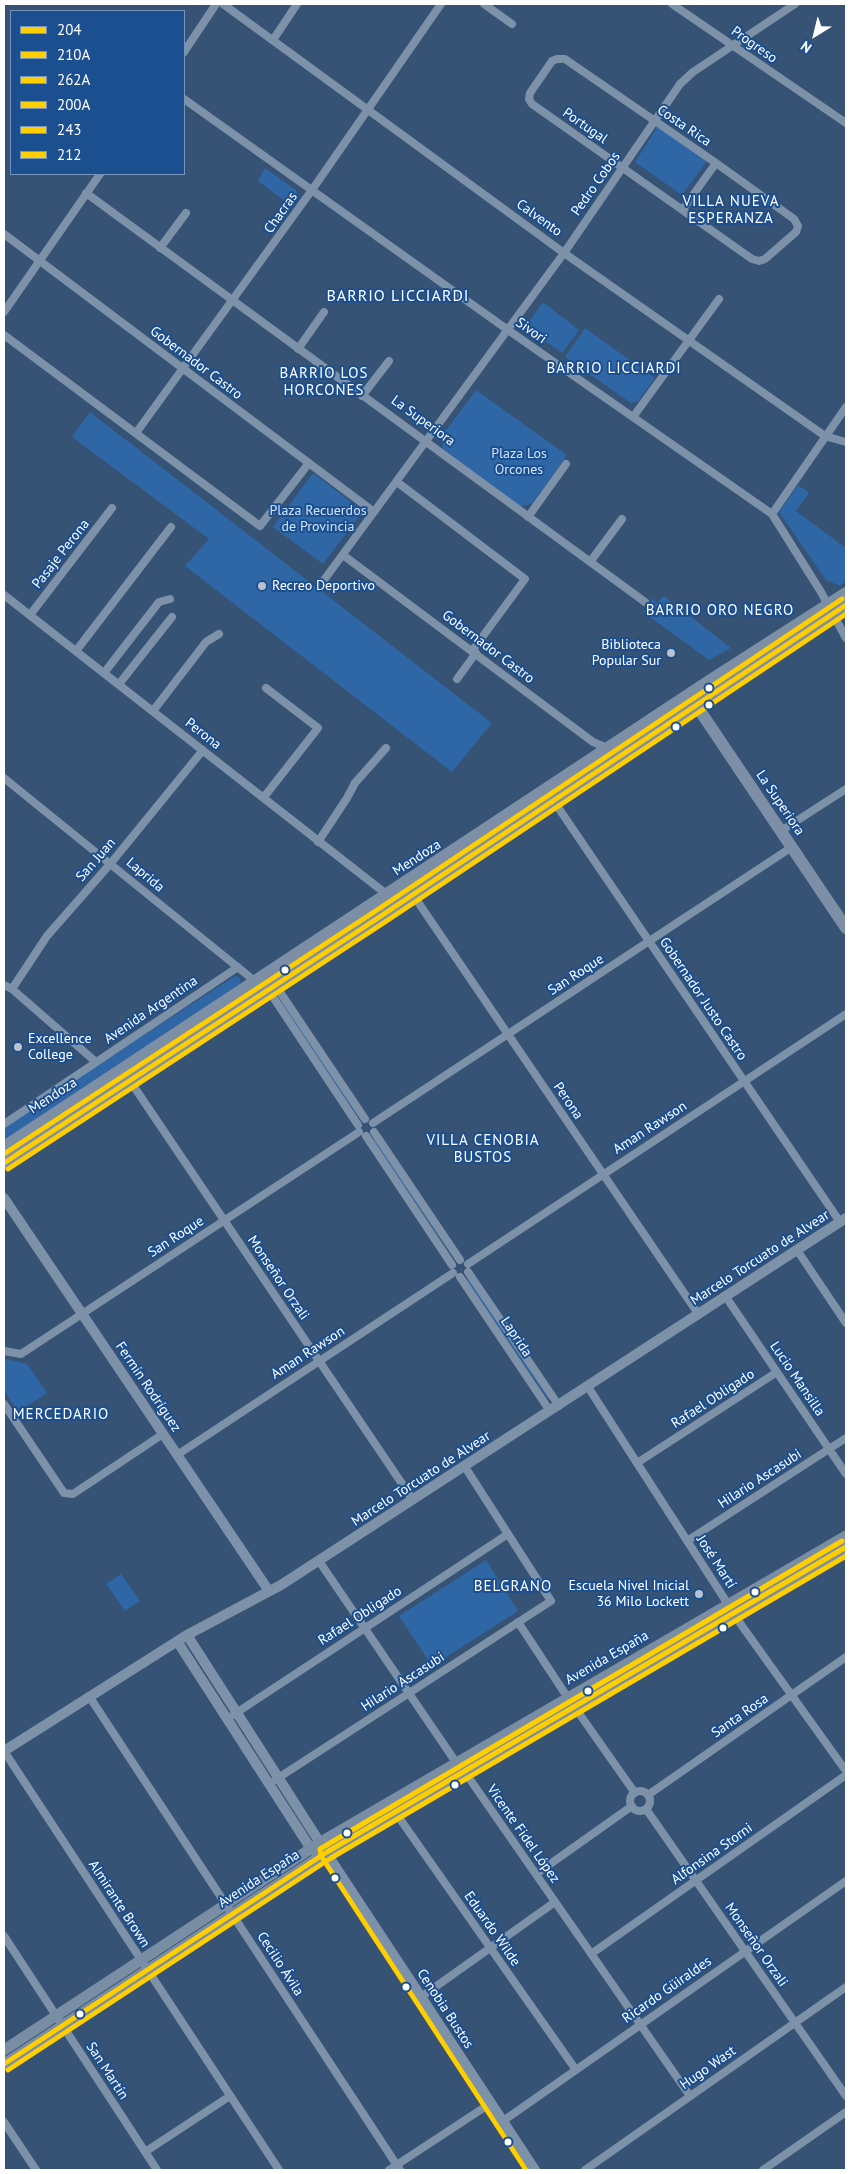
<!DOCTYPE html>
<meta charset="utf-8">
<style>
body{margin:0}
#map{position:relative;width:850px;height:2174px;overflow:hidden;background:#365274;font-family:"PT Sans",sans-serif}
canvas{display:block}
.frame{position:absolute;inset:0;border:5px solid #fff;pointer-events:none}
.legend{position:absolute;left:10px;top:10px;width:175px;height:165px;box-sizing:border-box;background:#1b4f8f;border:1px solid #7695bc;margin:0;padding:6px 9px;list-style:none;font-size:15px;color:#fff}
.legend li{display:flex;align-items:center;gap:10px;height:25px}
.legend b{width:25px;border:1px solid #7695bc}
.north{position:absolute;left:790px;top:10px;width:50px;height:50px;-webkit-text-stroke:4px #1b4f8f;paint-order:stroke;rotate:216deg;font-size:14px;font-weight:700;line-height:20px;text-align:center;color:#fff}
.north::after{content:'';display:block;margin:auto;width:18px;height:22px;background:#fff;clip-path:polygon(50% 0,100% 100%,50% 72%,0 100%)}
</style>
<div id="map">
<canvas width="850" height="2174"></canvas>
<div class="frame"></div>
<ul class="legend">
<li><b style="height:6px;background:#ffce00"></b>204</li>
<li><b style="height:6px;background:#ffce00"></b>210A</li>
<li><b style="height:6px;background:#ffce00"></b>262A</li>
<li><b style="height:6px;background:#ffce00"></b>200A</li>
<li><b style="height:6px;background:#ffce00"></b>243</li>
<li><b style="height:6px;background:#ffce00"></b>212</li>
</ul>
<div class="north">N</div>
</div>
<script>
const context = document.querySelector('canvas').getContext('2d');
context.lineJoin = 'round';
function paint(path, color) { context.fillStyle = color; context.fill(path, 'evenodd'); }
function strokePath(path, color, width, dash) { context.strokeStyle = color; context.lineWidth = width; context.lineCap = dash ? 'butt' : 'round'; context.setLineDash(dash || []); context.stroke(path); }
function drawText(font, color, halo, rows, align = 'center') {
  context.font = font + ' "PT Sans",sans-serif'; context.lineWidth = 4; context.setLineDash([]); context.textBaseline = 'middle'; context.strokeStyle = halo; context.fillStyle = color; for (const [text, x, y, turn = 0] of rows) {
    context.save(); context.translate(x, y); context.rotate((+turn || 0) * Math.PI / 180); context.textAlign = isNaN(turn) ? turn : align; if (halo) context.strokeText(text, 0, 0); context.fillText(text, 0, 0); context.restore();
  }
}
paint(new Path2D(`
 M658 126 707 161 682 195 635 162Z
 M265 168 296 190 297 195 290 205 258 181Z
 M543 302 579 330 562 353 531 331 528 323Z
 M585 328 655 378 638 401 631 403 565 357Z
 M476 390 567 455 532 504 520 506 443 450 441 437Z
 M90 412 492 723 452 772 185 566 209 539 72 437Z
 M313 473 363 511 323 564 273 527Z
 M798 485 809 493 796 511 846 548V581L840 586 826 580 779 512Z
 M664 596 731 648 709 660 643 612 654 598 656 603Z
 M235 976H238L241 981 240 984 4 1140V1126Z
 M283 1002 359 1115 358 1117 280 1003Z
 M375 1138 454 1256 453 1257 372 1139Z
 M469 1278 549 1397 548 1399 466 1280Z
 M7 1359 27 1364 47 1393 18 1412 4 1390V1361Z
 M486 1560 518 1611 432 1666 399 1616Z
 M121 1574 140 1601 125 1611 106 1584Z`), '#2f66a5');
strokePath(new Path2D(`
 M223 4 564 253 825 436 846 442
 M484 4 512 24
 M672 4 846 123
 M273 40 297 4
 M184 52 216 4
 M557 59H565L716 163 794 219 798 226 796 232 765 259 759 261 752 259 532 104 529 99 530 93 552 61Z
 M184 99 508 330 772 514 821 592 846 638
 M86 193 645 602
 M683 209 716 163
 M4 234 374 512
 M160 248 186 213
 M4 312 100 174
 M4 335 260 526 309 463
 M298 349 324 312
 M362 396 389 361
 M633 417 719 299
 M136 433 312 190 441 4
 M397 482 525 579 472 651
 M772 514 846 407
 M528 517 566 464
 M343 555 593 742 610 749
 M590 562 622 519
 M324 580 564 253 680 84 693 72 795 4
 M4 595 385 893 404 900
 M30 615 112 508
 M76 651 171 527
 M104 673 159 602 170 599
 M457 679 476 653
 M119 684 172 617
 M153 711 206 642 219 634
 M4 778 256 982 280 992 365 1119
 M264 797 318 728 266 688
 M551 797 840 1222
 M781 831 846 789
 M318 842 347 798 355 783 386 748
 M405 883 699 1315
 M4 985 12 989 96 1062
 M272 988 273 997 358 1125
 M12 989 47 936 111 863 203 750
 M122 1069 413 1500
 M373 1123 792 847
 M4 1124 238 967
 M374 1132 460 1260
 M366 1136 452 1265
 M797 1250 846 1323
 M468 1264 846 1014
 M468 1272 559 1406
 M460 1277 550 1411
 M726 1297 846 1474
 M4 1351 21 1354 359 1132
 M588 1387 742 1626 846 1771
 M4 1404 64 1493 73 1494 163 1434
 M177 1455 453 1273
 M637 1463 777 1372
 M687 1541 846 1438
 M319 1561 453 1758 469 1778 690 2096
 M518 1622 564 1692 635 1793
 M89 1696 400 2170
 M233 1715 508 1534
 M4 1751 279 2170
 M275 1780 551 1601 465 1467
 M630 1801a10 10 0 1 1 20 0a10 10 0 1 1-20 0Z
 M648 1795 846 1657
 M393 1809 576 2070
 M646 1809 846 2096
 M536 1874 632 1806
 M4 1936 157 2170
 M591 1954 846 1775
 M421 1997 555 1902
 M503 2121 846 1881
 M4 2122 36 2170
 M145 2152 230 2096
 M389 2170 491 2103
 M585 2170 846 1987
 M763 2170 846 2112`), '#7d92a8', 8);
strokePath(new Path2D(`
 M4 1198 269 1591
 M187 1635 333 1863 535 2170
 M177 1641 311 1849 317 1853
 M4 1751 187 1635 281 1585 846 1218`), '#7d92a8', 10);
strokePath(new Path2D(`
 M4 2050 321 1842 846 1536
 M4 2064 327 1852 846 1547`), '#798da4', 11);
strokePath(new Path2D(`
 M692 699 846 928
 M4 1147 706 683 846 593
 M4 1163 381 916 846 605`), '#7d8ea7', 12);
strokePath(new Path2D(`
 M4 1163 381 916 846 605`), '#ffce00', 5);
strokePath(new Path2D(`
 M8 1169 385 922 846 614`), '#ffce00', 5);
strokePath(new Path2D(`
 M4 1154 377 910 842 599`), '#ffce00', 5);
strokePath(new Path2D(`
 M4 2064 327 1852 846 1547`), '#ffce00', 5);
strokePath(new Path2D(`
 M8 2070 331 1858 846 1556`), '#ffce00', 5);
strokePath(new Path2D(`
 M526 2170 321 1856 320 1849 842 1541`), '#ffce00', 5);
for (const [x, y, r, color] of [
 [262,586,5,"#b9c2ce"],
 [671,653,5,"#b9c2ce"],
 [709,688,4.5,"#fff"],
 [709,705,4.5,"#fff"],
 [676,727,4.5,"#fff"],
 [285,970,4.5,"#fff"],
 [18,1047,5,"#b9c2ce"],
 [755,1592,4.5,"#fff"],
 [699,1594,5,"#b9c2ce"],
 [723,1628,4.5,"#fff"],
 [588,1691,4.5,"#fff"],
 [455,1785,4.5,"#fff"],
 [347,1833,4.5,"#fff"],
 [335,1878,4.5,"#fff"],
 [406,1987,4.5,"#fff"],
 [80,2014,4.5,"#fff"],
 [508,2142,4.5,"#fff"]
]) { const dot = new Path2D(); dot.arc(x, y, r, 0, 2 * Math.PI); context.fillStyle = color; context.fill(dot); strokePath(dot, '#1b4f8f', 2); }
drawText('14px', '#fff', '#1b4f8f', [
 ["Progreso",754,45,35],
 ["Portugal",585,126,35],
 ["Costa Rica",684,126,34],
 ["Pedro Cobos",596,184,-55],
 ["Chacras",281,213,-55],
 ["Calvento",539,218,36],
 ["Sivori",531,331,35],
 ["Gobernador Castro",196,363,37],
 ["La Superiora",423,421,36],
 ["Pasaje Perona",61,554,-52],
 ["Gobernador Castro",488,647,37],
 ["Perona",203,734,38],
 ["La Superiora",780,803,56],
 ["Mendoza",417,858,-33],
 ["San Juan",96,860,-49],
 ["Laprida",145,875,40],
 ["San Roque",576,975,-33],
 ["Gobernador Justo Castro",703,999,56],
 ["Avenida Argentina",151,1010,-34],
 ["Mendoza",53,1096,-33],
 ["Perona",568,1101,56],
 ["Aman Rawson",650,1128,-33],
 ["San Roque",176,1237,-33],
 ["Marcelo Torcuato de Alvear",760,1258,-33],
 ["Monseñor Orzali",278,1278,56],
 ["Laprida",516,1337,56],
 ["Aman Rawson",308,1353,-33],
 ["Lucio Mansilla",797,1379,56],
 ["Fermín Rodríguez",148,1387,56],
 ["Rafael Obligado",713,1399,-33],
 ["Marcelo Torcuato de Alvear",421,1479,-33],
 ["Hilario Ascasubi",760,1479,-33],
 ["José Martí",716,1562,57],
 ["Rafael Obligado",360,1616,-33],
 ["Avenida España",607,1658,-30],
 ["Hilario Ascasubi",403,1682,-33],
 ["Santa Rosa",740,1716,-35],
 ["Vicente Fidel López",523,1834,55],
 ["Alfonsina Storni",712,1854,-35],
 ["Avenida España",259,1879,-33],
 ["Almirante Brown",119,1904,57],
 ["Eduardo Wilde",492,1929,55],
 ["Monseñor Orzali",756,1945,55],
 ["Cecilio Ávila",280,1964,57],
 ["Ricardo Güiraldes",667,1990,-35],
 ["Cenobia Bustos",445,2009,57],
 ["Hugo Wast",708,2068,-35],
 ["San Martín",107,2071,57]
]);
drawText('14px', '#cfe3fa', '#1b4f8f', [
 ["Plaza Los",519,454],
 ["Orcones",519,470],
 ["Plaza Recuerdos",318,511],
 ["de Provincia",318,527]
]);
drawText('14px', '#fff', '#1b4f8f', [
 ["Recreo Deportivo",272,586],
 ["Biblioteca",661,645,"right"],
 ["Popular Sur",661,661,"right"],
 ["Excellence",28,1039],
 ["College",28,1055],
 ["Escuela Nivel Inicial",689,1586,"right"],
 ["36 Milo Lockett",689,1602,"right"]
], 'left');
context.letterSpacing = '1px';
drawText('15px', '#fff', '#1b4f8f', [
 ["VILLA NUEVA",731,202],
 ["ESPERANZA",731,219],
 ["BARRIO LICCIARDI",614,369],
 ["BARRIO LOS",324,374],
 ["HORCONES",324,391],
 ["BARRIO ORO NEGRO",720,611],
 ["VILLA CENOBIA",483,1141],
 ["BUSTOS",483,1158],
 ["MERCEDARIO",61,1415],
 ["BELGRANO",513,1587]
]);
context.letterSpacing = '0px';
context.letterSpacing = '1px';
drawText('16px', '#fff', '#1b4f8f', [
 ["BARRIO LICCIARDI",398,296]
]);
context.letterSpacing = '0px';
</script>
